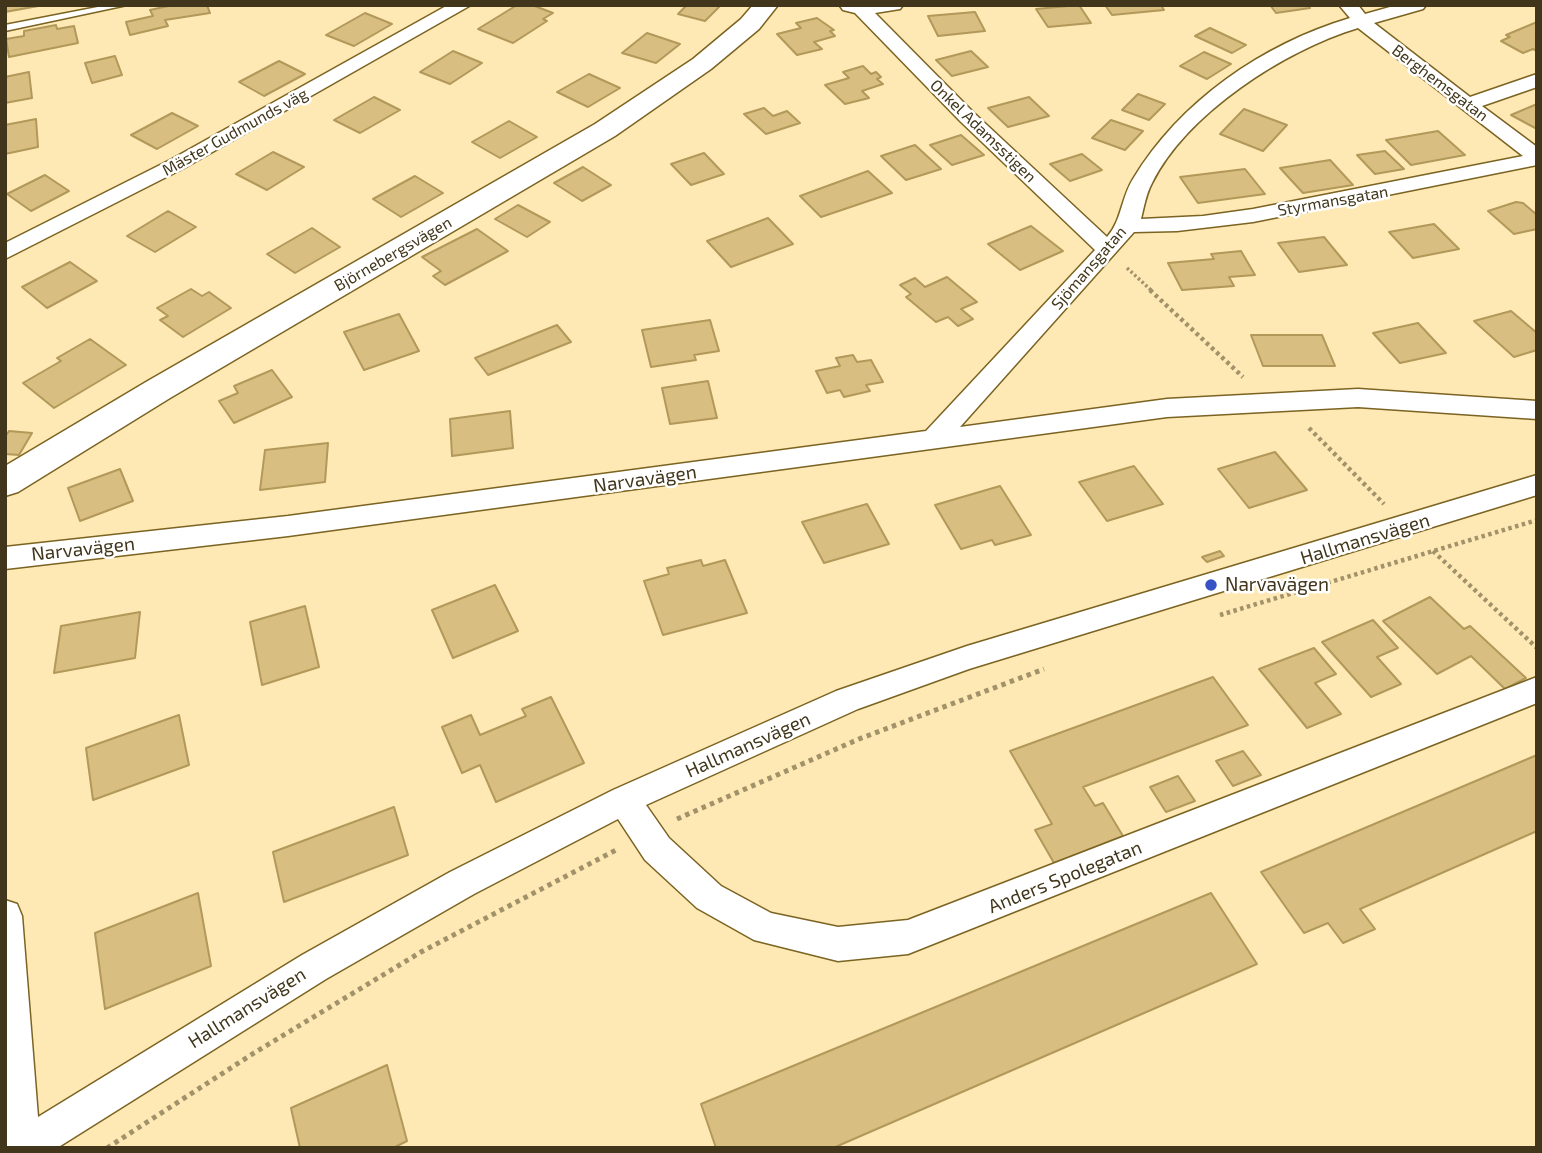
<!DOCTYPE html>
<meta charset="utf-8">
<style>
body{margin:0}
#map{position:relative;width:1542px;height:1153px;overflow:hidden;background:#fee8b4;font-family:"Exo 2",sans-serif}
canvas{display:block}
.frame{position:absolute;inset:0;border:7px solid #41361b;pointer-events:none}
</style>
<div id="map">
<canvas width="1542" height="1153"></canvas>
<div class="frame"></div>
</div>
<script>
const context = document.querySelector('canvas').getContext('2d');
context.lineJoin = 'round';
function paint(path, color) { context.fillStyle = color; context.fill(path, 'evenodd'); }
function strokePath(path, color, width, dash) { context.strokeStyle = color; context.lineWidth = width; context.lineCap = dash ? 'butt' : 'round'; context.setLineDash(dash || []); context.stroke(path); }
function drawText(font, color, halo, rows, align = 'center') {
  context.font = font + ' "Exo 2",sans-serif'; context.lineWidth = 5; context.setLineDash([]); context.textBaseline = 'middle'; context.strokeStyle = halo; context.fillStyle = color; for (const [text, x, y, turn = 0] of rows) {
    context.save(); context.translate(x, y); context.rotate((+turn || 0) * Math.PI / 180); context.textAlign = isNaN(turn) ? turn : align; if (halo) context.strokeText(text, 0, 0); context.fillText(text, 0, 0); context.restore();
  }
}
const building = new Path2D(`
 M5 5H44L5 12Z
 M173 5H207L210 13 165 20 168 26 130 35 126 22 153 16 150 10Z
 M517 5H532L553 13 543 19 547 21 513 43 478 29Z
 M687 5H721L705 21 678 14Z
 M1079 5 1091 23 1048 27 1036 9Z
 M1105 5H1161L1164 10 1112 15Z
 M1270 5H1308L1310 8 1276 13Z
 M975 12 985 31 938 36 928 16Z
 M365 13 392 24 354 46 326 35Z
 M817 18 834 30 830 31 835 36 814 42 822 49 797 55 777 34 801 28 796 23Z
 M1537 22V51L1533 49 1523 53 1501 41 1510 37 1506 35Z
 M56 25 57 29 74 26 78 43 9 57 6 39 24 36V31Z
 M1210 28 1246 45 1232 53 1195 36Z
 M647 33 680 44 656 63 622 53Z
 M453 51 482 63 450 84 420 72Z
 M971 51 988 67 952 76 936 60Z
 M1204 52 1231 64 1207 79 1180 66Z
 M115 56 122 75 92 83 85 63Z
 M279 61 305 74 264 96 239 82Z
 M863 66 871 74 876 72 881 77 877 79 883 84 862 91 869 98 845 104 825 85 849 78 843 72Z
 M29 72 32 98 5 103V77Z
 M589 74 620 88 588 107 557 92Z
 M1138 94 1165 104 1149 120 1122 110Z
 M374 97 400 110 360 133 334 120Z
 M1029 97 1049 116 1008 127 988 108Z
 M1537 104V129L1511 115Z
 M764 108 773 116 787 111 800 123 766 134 744 114Z
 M1244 109 1287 125 1263 151 1220 134Z
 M172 113 198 126 157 149 131 135Z
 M36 119 38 147 5 154V125Z
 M1111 120 1143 131 1125 150 1092 138Z
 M509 121 537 137 500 158 472 142Z
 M1438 131 1465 155 1411 165 1386 140Z
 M961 135 984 155 952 165 930 145Z
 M915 145 941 169 906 180 881 156Z
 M1385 151 1404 169 1375 174 1357 155Z
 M273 152 304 167 267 190 236 174Z
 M704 153 724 174 691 185 671 164Z
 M1082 154 1102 170 1070 181 1050 164Z
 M1330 160 1353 185 1303 193 1280 168Z
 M583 167 611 185 582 201 554 183Z
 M1245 169 1265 194 1198 203 1180 177Z
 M868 171 892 193 821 217 800 196Z
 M45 175 69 191 31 211 7 194Z
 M415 176 443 193 401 217 373 199Z
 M1516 202 1523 203 1537 215V229L1514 234 1488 211Z
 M518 205 550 222 527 237 495 219Z
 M168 211 196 227 155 252 127 236Z
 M768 218 793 244 731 267 707 241Z
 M1434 224 1459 249 1413 258 1389 232Z
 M1031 226 1063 251 1020 270 988 244Z
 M312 228 340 247 295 273 267 254Z
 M477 229 508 251 445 285 433 276 441 271 422 257Z
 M1324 237 1347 265 1299 272 1278 243Z
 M1241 251 1255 275 1229 277 1234 286 1182 290 1168 263 1214 259 1211 254Z
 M70 262 97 281 47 308 22 287Z
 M947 277 977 302 961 309 973 319 958 326 948 317 936 322 906 297 911 294 900 285 915 278 925 287Z
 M191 289 202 296 209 292 231 308 183 337 160 320 168 316 157 308Z
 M1511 311 1537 333V350L1514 357 1474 321Z
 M399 314 419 351 364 370 344 332Z
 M710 320 719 351 694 355 696 360 651 367 642 330Z
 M1418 323 1446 353 1400 363 1373 333Z
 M557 325 571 342 488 375 475 358Z
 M1251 335H1322L1335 366H1263Z
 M90 339 126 365 54 408 23 383 61 361 57 358Z
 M853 355 857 362 871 360 883 382 866 385 870 391 844 397 840 390 827 393 816 371 840 366 836 358Z
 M272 370 292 397 234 423 219 401 238 393 234 386Z
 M708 381 717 418 670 424 662 388Z
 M510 411 513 448 452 456 450 419Z
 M9 431 32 433 19 455 5 454V437Z
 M328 443 325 482 260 490 265 450Z
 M1275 452 1307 490 1249 508 1218 469Z
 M1134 466 1163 504 1107 521 1079 482Z
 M120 469 133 501 80 521 68 488Z
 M1000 486 1031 535 995 545 992 540 961 549 935 505Z
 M867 504 889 544 824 563 802 522Z
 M1220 551 1224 556 1207 562 1202 557Z
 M701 560 703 566 725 560 747 613 663 635 644 581 669 574 667 568Z
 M495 585 518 631 453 658 432 610Z
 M1430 597 1464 629 1470 626 1526 678 1505 689 1471 656 1437 674 1383 621Z
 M305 606 319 667 262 685 250 622Z
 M140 612 135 658 54 673 61 626Z
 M1373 620 1398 648 1377 657 1401 684 1371 697 1322 642Z
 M1314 648 1336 674 1315 683 1341 714 1307 728 1259 669Z
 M1213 677 1248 725 1083 787 1095 806 1103 803 1123 836 1054 863 1035 830 1052 824 1010 751Z
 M551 697 584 763 496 802 480 765 462 773 442 727 471 715 480 735 526 716 522 709Z
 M179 715 189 765 93 800 86 748Z
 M1243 751 1261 775 1233 786 1216 761Z
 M1537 755V831L1360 909 1375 929 1343 943 1328 923 1304 933 1261 872Z
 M1178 776 1195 801 1166 812 1150 787Z
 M394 807 408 855 284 902 273 852Z
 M198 893 211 966 105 1009 95 933Z
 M1211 893 1257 964 833 1148H716L701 1104Z
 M387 1065 407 1141 393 1148H300L291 1108Z`);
paint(building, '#d8be81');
strokePath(building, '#b29859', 2);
const lane = new Path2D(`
 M108 5H127L5 31V25Z`);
const street = new Path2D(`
 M448 5H471L186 167 5 259V243L172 159Z
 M903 5 900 9 875 13 974 113 1107 237C1122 220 1121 198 1133 179 1180 101 1263 44 1350 18L1339 5H1358L1365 14 1397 5H1426L1423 9 1374 23 1470 97 1537 74V87L1482 106 1537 147V165L1253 222 1177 231 1134 232 960 427 1167 399 1358 389 1537 401V419L1358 407 1167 417 288 536 5 569V547L288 516 926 431 1095 250 960 121 855 13 843 10 840 6ZM1358 28 1523 156 1253 209 1203 216 1141 219C1144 207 1146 194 1152 183 1187 113 1285 50 1358 28Z
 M1537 475V495L969 669 858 709 646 805 669 838 721 886 771 913 838 927 908 920 1537 677V703L908 954 838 961 754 940 697 908 645 860 618 819 474 894 326 979 57 1148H5V900L17 904 22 916 38 1117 302 955 450 872 613 790 836 691 967 646Z`);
const secondary = new Path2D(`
 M753 5H778L759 29 711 69 615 136 170 398 18 492 5 496V466L146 382 595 124 693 59 741 19Z`);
strokePath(lane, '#7b6321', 3);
strokePath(street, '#7b6321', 3);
strokePath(secondary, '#7b6321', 3);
strokePath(new Path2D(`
 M1127 268 1152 291`), '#a2926a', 3.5, [2.5, 2.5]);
strokePath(new Path2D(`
 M1150 290 1243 377
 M1309 428 1384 504
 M1433 551 1537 648
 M1220 615 1537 520`), '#a2926a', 4.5, [3.5, 3.5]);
strokePath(new Path2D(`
 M677 819 859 739 1044 669
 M107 1148 254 1053 421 952 616 850`), '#a2926a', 5, [4.5, 4.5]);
paint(lane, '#fff');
paint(street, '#fff');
paint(secondary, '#fff');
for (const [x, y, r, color] of [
 [1211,585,7,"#3553c4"]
]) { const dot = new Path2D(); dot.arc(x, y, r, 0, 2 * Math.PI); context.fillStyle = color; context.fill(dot); strokePath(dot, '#fff', 2.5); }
drawText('16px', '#41361b', '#fff', [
 ["Berghemsgatan",1440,83,37],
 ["Onkel Adamsstigen",983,131,44],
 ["Mäster Gudmunds väg",235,132,-29],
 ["Styrmansgatan",1333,201,-10],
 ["Björnebergsvägen",393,254,-30],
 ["Sjömansgatan",1089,268,-49]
]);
drawText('19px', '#41361b', '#fff', [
 ["Narvavägen",645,479,-8],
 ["Hallmansvägen",1365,539,-17],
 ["Narvavägen",83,549,-6],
 ["Hallmansvägen",748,745,-24],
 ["Anders Spolegatan",1065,877,-22],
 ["Hallmansvägen",247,1008,-32]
]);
drawText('19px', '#41361b', '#fff', [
 ["Narvavägen",1225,585]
], 'left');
</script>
